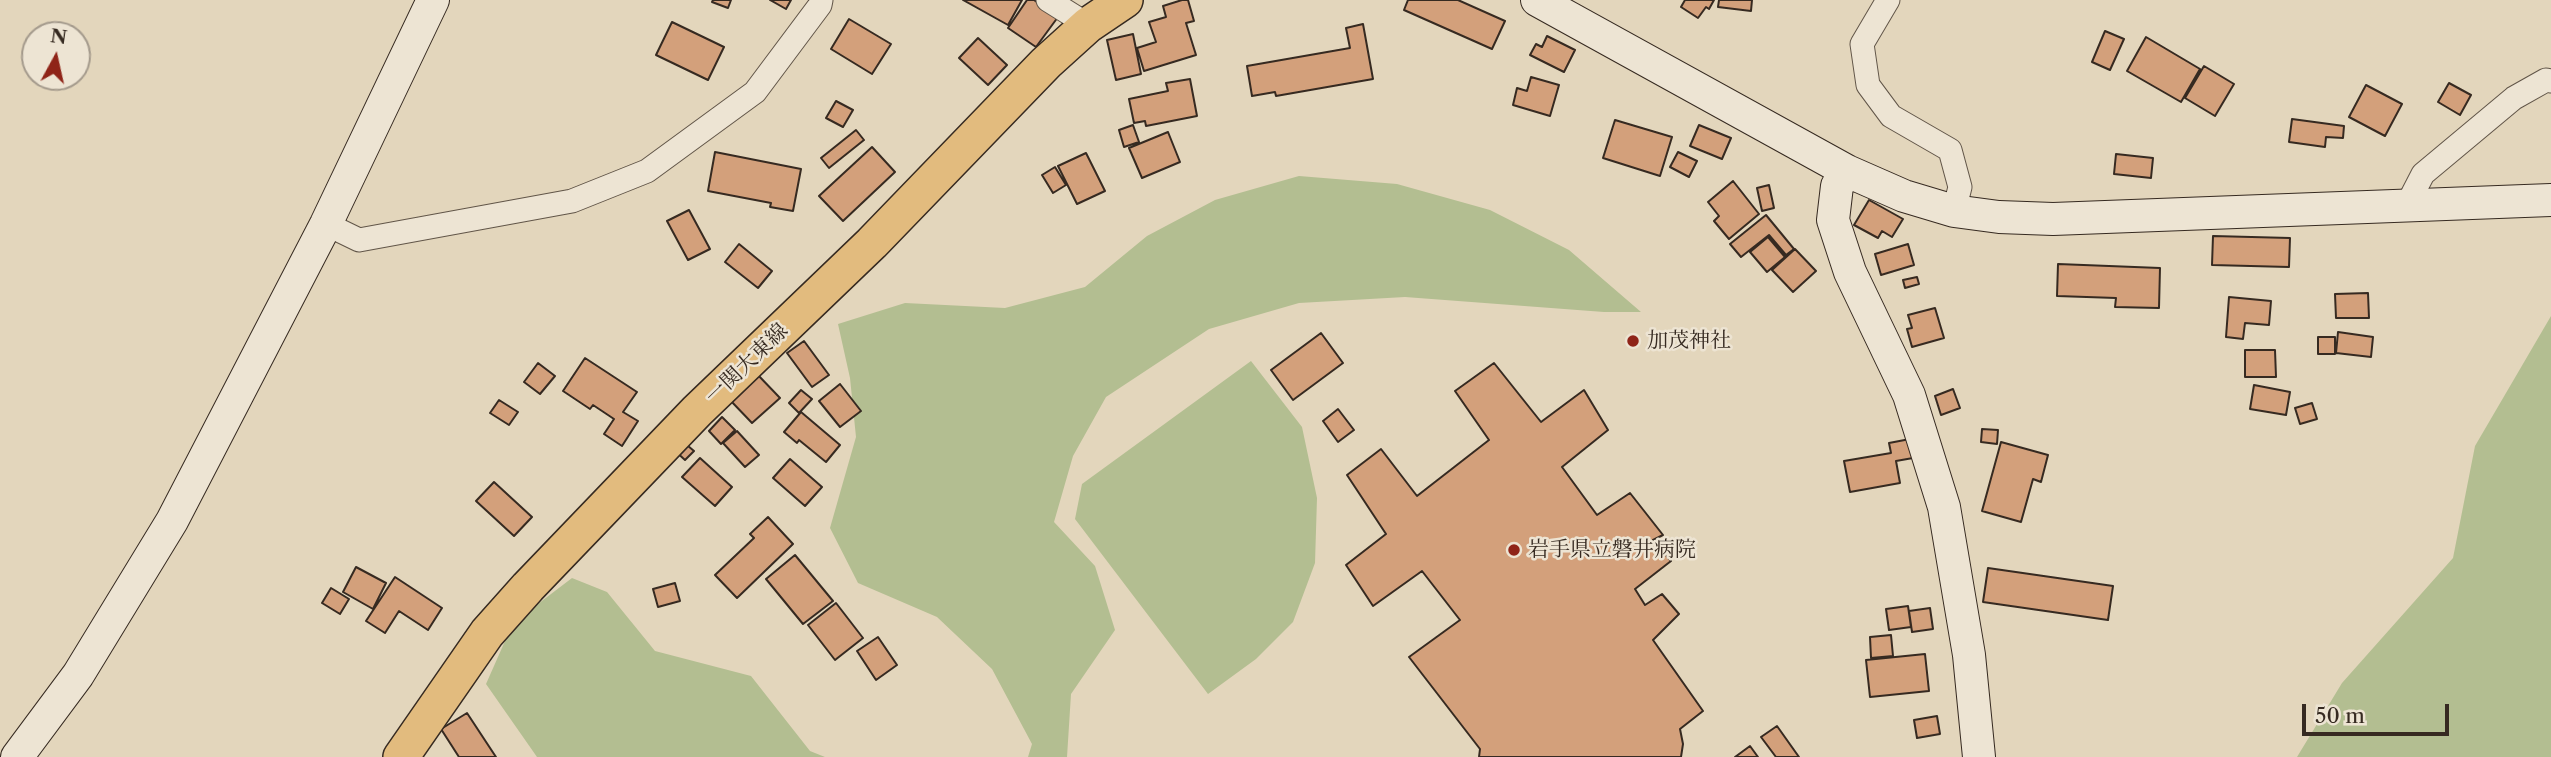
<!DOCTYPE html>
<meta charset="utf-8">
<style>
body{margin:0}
#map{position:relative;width:2551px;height:757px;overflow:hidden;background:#e3d6bc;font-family:"Libre Caslon Text",serif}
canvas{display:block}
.north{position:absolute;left:21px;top:21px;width:70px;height:70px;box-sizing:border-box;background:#ede4d3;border:2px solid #a49a8c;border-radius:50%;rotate:8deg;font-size:19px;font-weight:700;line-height:28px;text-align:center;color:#362a21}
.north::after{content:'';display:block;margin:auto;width:24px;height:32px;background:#8f2418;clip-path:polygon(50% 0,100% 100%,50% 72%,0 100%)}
.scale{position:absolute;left:2302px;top:704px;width:147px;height:32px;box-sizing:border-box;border:4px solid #362a21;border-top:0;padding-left:9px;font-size:21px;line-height:24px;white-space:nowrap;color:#362a21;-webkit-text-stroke:5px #ede4d3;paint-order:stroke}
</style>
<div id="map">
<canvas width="2551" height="757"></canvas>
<div class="north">N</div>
<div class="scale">50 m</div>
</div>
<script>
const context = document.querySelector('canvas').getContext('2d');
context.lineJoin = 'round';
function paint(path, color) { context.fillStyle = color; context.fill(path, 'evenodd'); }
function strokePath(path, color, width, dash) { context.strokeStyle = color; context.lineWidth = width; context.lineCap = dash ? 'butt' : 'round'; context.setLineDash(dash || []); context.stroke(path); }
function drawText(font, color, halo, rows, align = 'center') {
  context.font = font + ' "Libre Caslon Text","Noto Serif JP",serif'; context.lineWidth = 5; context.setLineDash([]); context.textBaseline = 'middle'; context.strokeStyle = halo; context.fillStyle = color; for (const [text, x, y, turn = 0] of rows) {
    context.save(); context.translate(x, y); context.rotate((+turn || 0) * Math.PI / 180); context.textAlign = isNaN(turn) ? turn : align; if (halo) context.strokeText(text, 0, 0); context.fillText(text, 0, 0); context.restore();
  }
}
paint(new Path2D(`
 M1299 176 1397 184 1490 210 1569 250 1641 312H1604L1405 297 1299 303 1209 329 1106 397 1073 456 1054 522 1095 566 1115 630 1071 694 1067 757H1028L1032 744 992 669 937 617 858 583 830 528 856 437 850 378 838 324 905 303 1005 308 1085 287 1147 236 1215 200Z
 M2551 316V757H2297L2342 683 2453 558 2475 446Z
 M1251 361 1302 427 1317 498 1315 563 1293 622 1256 659 1208 694 1075 519 1082 484Z
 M572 578 607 592 655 651 751 676 810 751 825 757H537L486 684 513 623Z`), '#b3be91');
const building = new Path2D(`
 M713 0H731L728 8 712 2Z
 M770 0H791L786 9Z
 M963 0H1022L1008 25Z
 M1027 0H1034L1058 17 1036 47 1008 28Z
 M1182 0H1188L1194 21 1186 23 1196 55 1144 71 1137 48 1156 42 1149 22 1166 17 1163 6Z
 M1408 0H1458L1505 21 1492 49 1404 10Z
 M1685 0H1714L1709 9 1706 7 1698 18 1681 7Z
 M1719 0H1752L1751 11 1718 7Z
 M849 19 891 44 872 74 831 49Z
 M672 22 724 47 708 80 656 55Z
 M1363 24 1373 79 1276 96 1275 92 1252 96 1247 66 1350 48 1346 28Z
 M2105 31 2124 39 2110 70 2092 62Z
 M1133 34 1141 74 1116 80 1107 40Z
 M1547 36 1575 50 1564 72 1530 55 1536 44 1542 47Z
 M2146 37 2200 69 2181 102 2127 71Z
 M978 38 1007 65 988 85 959 58Z
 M2204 66 2234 84 2215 116 2185 98Z
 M1531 77 1559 85 1550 116 1513 105 1517 88 1527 91Z
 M1190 79 1197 116 1146 126 1145 121 1134 123 1129 99 1168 91 1166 83Z
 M2449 83 2471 95 2460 115 2438 102Z
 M2366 85 2402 104 2385 136 2349 117Z
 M836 101 853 110 843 127 826 118Z
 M2292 119 2344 126 2343 138 2326 137 2325 147 2289 142Z
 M1615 120 1672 137 1660 176 1603 158Z
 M1133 125 1139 142 1124 147 1119 130Z
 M1699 125 1731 138 1722 159 1690 146Z
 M856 130 864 140 829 168 821 158Z
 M1168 132 1180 162 1142 178 1129 148Z
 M872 147 895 172 843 221 819 196Z
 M715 152 801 169 793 211 770 207 771 203 708 191Z
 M1678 152 1697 161 1689 177 1670 167Z
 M1086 153 1105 191 1077 204 1058 166Z
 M2116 154 2153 158 2151 178 2114 174Z
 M1055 167 1066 185 1053 193 1042 175Z
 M1733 181 1759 214 1729 239 1714 221 1719 216 1708 202Z
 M1769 185 1774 208 1762 211 1757 188Z
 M1869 200 1903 219 1892 237 1882 231 1878 238 1854 225Z
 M689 210 710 249 688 260 667 221Z
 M1766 215 1794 249 1786 255 1769 235 1741 257 1730 244Z
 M2213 236 2290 238 2289 267 2212 265Z
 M1768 237 1785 257 1767 272 1750 252Z
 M739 244 772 271 758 288 725 262Z
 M1908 244 1914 265 1881 275 1875 254Z
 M1795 249 1816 271 1793 292 1772 270Z
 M2058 264 2160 268 2159 308 2115 307 2116 298 2057 296Z
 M1917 277 1919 284 1905 288 1903 280Z
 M2368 293 2369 318H2336L2335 294Z
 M2229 297 2271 301 2269 325 2245 323 2243 339 2226 337Z
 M1935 308 1944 338 1912 347 1907 329 1912 328 1908 315Z
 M2338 332 2373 337 2371 357 2336 353Z
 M1321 333 1343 363 1293 400 1271 370Z
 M2318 337H2335V354H2318Z
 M804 341 829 375 812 387 787 353Z
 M2245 350H2275L2276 377H2245Z
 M585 358 637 392 623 412 638 421 622 446 604 434 614 419 593 405 590 409 563 391Z
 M538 363 555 376 540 394 524 382Z
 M1494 363 1541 422 1584 390 1608 430 1562 467 1597 515 1630 493 1663 535 1653 540 1671 561 1635 589 1645 605 1662 594 1679 614 1653 640 1703 711 1680 729 1683 744 1681 757H1479L1480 749 1409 657 1460 620 1422 571 1373 606 1346 565 1386 534 1347 475 1381 449 1417 496 1489 440 1455 391Z
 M757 374 780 398 752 423 730 400Z
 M840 384 861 411 840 427 819 401Z
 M2254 385 2290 392 2286 415 2250 409Z
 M1953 389 1960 408 1941 415 1935 396Z
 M801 390 812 399 799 413 789 403Z
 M499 400 518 412 509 425 490 413Z
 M2312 403 2317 419 2300 424 2295 408Z
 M1338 409 1354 430 1338 442 1323 421Z
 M801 412 840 445 826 462 799 440 797 443 784 432Z
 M722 417 735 430 721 444 709 431Z
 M1982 429 1998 430 1997 444 1981 442Z
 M737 431 759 455 745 467 723 443Z
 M1910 439 1913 458 1896 461 1900 483 1850 492 1844 461 1891 453 1889 443Z
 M681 440 694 451 685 460 673 449Z
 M2001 442 2048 455 2041 482 2033 479 2021 522 1982 511Z
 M700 458 732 487 715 506 682 477Z
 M790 459 822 487 805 506 773 478Z
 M494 482 532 517 514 536 476 501Z
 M768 517 793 544 737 598 715 575 754 538 750 534Z
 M795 555 833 601 803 624 766 579Z
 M356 567 386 583 373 609 343 592Z
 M1988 568 2113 586 2108 620 1983 602Z
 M395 577 442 608 428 630 399 611 385 633 366 621Z
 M675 583 680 601 658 607 653 589Z
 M331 588 349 599 340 614 322 603Z
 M836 603 863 638 835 660 808 625Z
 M1908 606 1911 627 1889 630 1886 609Z
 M1930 608 1933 629 1912 632 1909 611Z
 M1891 635 1893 656 1871 658 1870 637Z
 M878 637 897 665 876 680 857 651Z
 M1925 654 1929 691 1870 697 1866 660Z
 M467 713 496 757H459L441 729Z
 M1937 716 1940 734 1917 738 1914 720Z
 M1777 726 1799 757H1776L1761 737Z
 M1750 746 1758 757H1735Z`);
paint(building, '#d3a07b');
strokePath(building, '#362a21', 2);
const street = new Path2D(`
 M1048 0 1088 25
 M1888 0 1862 44 1868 85 1891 116 1950 150 1960 187 1954 211
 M2407 205 2423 174 2514 98 2546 80 2551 81
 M326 224 359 240 572 201 647 171 755 92 820 5 821 0`);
const secondary = new Path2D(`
 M1537 0 1847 171 1904 196 1954 211 1999 217 2053 219 2551 200
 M1847 171 1837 186 1833 220 1850 272 1909 395 1944 507 1969 655 1979 757
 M17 757 78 675 172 521 326 224 433 0`);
const primary = new Path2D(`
 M401 757 487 633 528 587 697 411 872 243 1046 63 1088 25 1125 0`);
strokePath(street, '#615548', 25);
strokePath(secondary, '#362a21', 34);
strokePath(primary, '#362a21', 38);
strokePath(street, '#ede4d3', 23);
strokePath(secondary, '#ede4d3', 32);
strokePath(primary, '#e2bb7e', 35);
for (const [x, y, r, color] of [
 [1633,341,7,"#8f2418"],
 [1514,550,7,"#8f2418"]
]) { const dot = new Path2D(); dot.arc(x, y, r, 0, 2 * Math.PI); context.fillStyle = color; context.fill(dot); strokePath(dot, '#ede4d3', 2.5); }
drawText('21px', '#362a21', '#ede4d3', [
 ["加茂神社",1647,341],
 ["岩手県立磐井病院",1528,550]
], 'left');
drawText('21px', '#362a21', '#ede4d3', [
 ["一関大東線",747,364,-44]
]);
</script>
